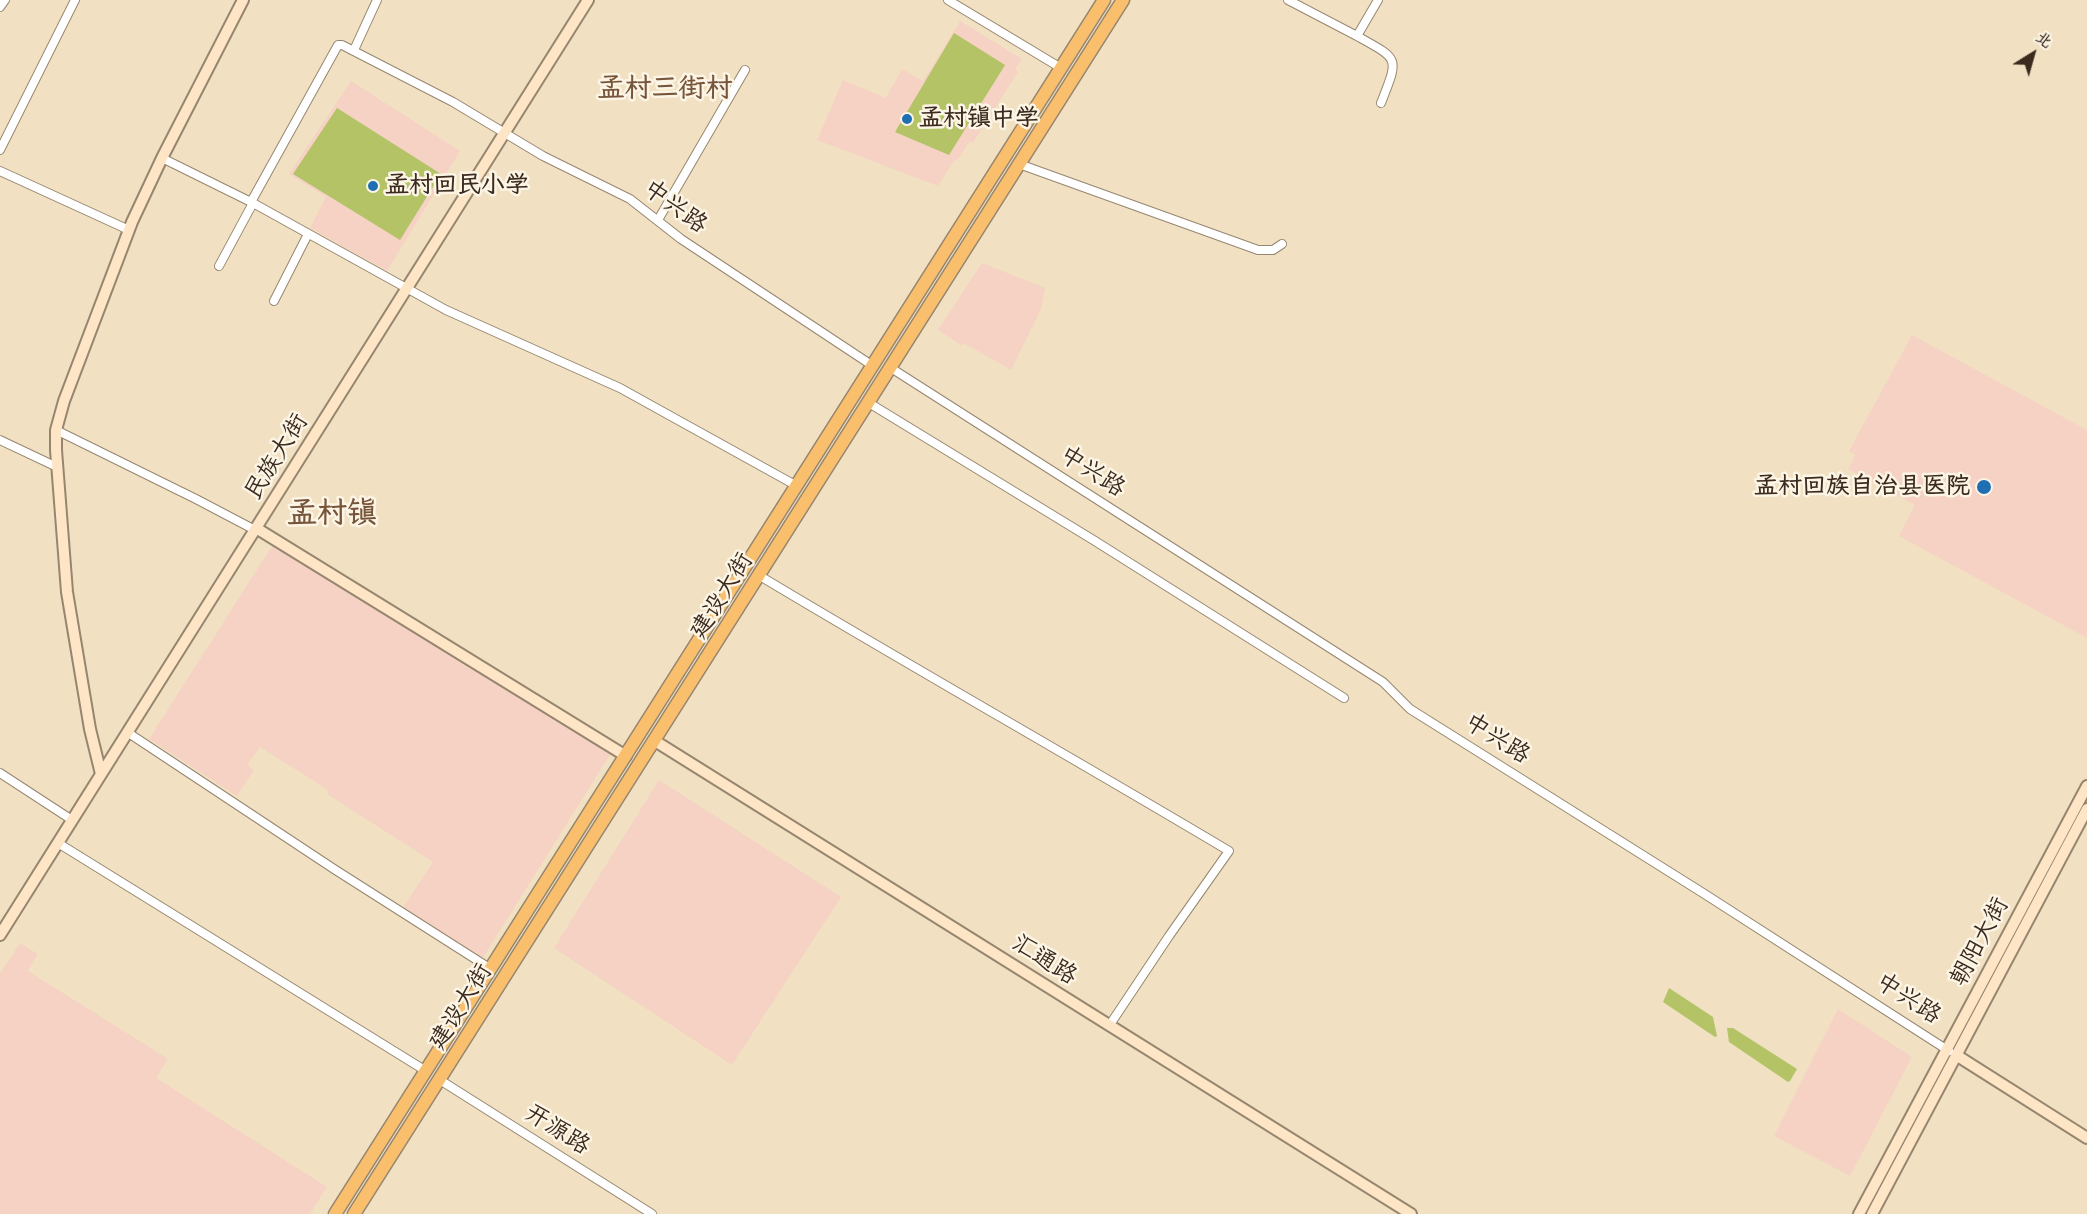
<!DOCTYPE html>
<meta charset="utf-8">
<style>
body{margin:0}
#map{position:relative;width:2087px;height:1214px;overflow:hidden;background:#f1e1c2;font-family:Caveat,"LXGW WenKai TC",sans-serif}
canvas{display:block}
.north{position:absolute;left:2003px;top:24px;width:60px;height:60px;-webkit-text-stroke:4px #fcf5e5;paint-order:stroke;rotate:37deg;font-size:16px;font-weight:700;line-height:24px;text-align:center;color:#3b2a1e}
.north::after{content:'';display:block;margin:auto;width:21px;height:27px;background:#3b2a1e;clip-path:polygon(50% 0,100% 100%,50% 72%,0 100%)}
</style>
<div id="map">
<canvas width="2087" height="1214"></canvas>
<div class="north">北</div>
</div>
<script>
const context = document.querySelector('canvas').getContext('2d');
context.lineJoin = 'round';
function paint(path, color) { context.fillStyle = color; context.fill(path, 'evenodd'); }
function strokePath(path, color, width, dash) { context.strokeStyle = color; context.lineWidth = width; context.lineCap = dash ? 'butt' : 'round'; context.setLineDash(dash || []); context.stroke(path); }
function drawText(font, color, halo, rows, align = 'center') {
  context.font = font + ' Caveat,"LXGW WenKai TC",sans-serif'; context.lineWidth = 5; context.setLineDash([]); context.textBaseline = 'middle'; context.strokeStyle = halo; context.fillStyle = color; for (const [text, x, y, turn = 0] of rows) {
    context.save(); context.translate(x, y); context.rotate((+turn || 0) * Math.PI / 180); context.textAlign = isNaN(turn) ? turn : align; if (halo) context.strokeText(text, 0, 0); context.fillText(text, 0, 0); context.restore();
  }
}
paint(new Path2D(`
 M960 21 1022 59 1015 69 1018 72 973 143 970 141 957 161 955 159 938 186 817 140 843 80 886 98 902 69 923 81Z
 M351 81 460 151 387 271 310 228 326 197 289 174Z
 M982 263 1045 288 1041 309 1011 370 964 343 962 346 938 330Z
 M1912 335 2087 430V638L1899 536 1915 505 1848 469 1855 455 1849 451Z
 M272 546 611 753 482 959 402 909 433 862 327 794 328 790 260 747 247 765 254 770 237 796 149 739Z
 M659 780 841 897 732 1065 554 948Z
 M20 943 38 954 28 971 168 1059 156 1078 327 1187 310 1214H0V974Z
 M1838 1009 1912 1057 1850 1176 1774 1136Z`), '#f5d2c3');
paint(new Path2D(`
 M954 33 1005 65 949 155 895 132Z
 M337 108 441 174 400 240 293 174Z
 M1669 988 1713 1017 1717 1036 1715 1037 1663 1002Z
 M1727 1028H1733L1797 1069 1790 1081 1788 1082 1729 1042Z`), '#b3c366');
const street = new Path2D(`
 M948 0 1061 68
 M1288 0 1357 36 1378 0
 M0 7 5 0
 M1357 36C1400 60 1399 57 1381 103
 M354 50 377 0
 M0 150 75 0
 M162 158 253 203 446 310 620 388 797 486
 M1019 164 1258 250H1273L1282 244
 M0 171 129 230
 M251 202 338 45H342L453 102 543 156 630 199 681 239 873 366
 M658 220 745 70
 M219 266 253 203
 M274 301 308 234
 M891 368 1383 682 1410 709 1703 893 1949 1051
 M869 403 1095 541 1344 698
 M56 430 196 499 255 530
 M0 440 57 467
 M760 576C915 669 1073 758 1229 851L1169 936 1109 1026
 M127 732 334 869 491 969
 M0 773 72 820
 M58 843 426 1071
 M440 1080 652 1214`);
const secondary = new Path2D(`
 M256 528 626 756
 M655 741 1411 1214
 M101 774 90 729 67 592 56 450V430L64 401 132 222 162 158 243 0
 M0 935 588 0
 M1956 1055 2087 1138
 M1859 1214 2087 786
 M1872 1214 2087 809`);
const primary = new Path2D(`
 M335 1214 1104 0
 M354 1214 1123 0`);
strokePath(street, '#968670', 10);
strokePath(secondary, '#968670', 14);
strokePath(primary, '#968670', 15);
strokePath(street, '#fff', 8);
strokePath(secondary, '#fde5c5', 10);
strokePath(primary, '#f9bf6d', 12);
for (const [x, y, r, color] of [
 [907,119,6,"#1f6fb2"],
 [373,186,6,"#1f6fb2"],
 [1984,487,8,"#1f6fb2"]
]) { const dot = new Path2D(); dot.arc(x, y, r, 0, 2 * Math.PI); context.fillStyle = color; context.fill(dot); strokePath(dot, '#fcf5e5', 2); }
drawText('bold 24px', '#3b2a1e', '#fcf5e5', [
 ["孟村镇中学",919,119],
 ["孟村回民小学",385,186],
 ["孟村回族自治县医院",1970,487,"right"]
], 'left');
drawText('24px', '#3b2a1e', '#fcf5e5', [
 ["中兴路",675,207,36],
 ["民族大街",277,457,-58],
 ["中兴路",1092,472,33],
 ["建设大街",722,596,-58],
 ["中兴路",1497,739,32],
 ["朝阳大街",1980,942,-62],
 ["汇通路",1044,960,32],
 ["中兴路",1908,999,33],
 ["建设大街",461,1007,-58],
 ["开源路",557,1130,32]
]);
drawText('bold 27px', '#77553b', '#fcf5e5', [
 ["孟村三街村",665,89]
]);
drawText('bold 30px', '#77553b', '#fcf5e5', [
 ["孟村镇",332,514]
]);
</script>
